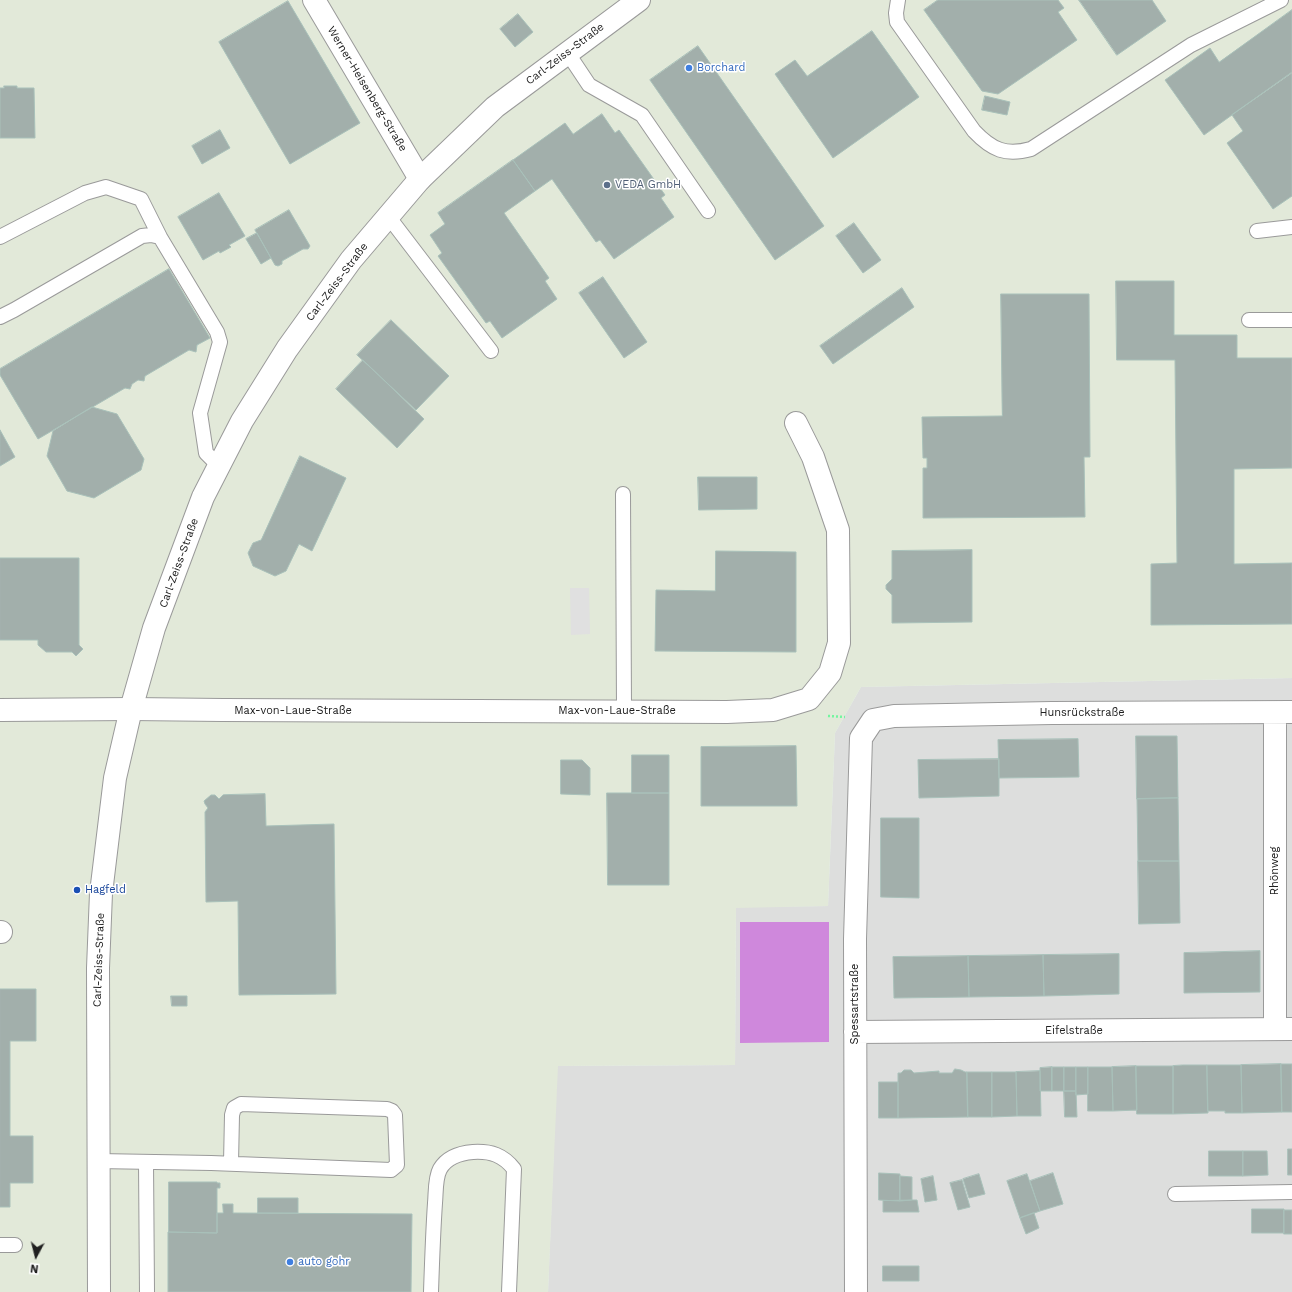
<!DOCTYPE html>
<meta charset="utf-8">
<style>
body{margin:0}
#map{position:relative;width:1292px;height:1292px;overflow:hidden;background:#e7f0ef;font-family:"Work Sans",sans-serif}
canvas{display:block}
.north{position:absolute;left:16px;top:1236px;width:40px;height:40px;-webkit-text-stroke:3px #fff;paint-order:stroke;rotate:187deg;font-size:11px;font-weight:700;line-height:16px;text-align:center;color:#202020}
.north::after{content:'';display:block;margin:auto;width:14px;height:18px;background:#202020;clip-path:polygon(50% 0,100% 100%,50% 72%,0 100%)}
</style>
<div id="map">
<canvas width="1292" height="1292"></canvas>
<div class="north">N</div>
</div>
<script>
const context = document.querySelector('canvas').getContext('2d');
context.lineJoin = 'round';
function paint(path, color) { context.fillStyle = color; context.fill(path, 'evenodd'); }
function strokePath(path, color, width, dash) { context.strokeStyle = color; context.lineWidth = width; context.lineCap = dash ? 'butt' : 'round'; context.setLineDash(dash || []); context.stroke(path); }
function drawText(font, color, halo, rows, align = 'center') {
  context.font = font + ' "Work Sans",sans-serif'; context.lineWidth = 3; context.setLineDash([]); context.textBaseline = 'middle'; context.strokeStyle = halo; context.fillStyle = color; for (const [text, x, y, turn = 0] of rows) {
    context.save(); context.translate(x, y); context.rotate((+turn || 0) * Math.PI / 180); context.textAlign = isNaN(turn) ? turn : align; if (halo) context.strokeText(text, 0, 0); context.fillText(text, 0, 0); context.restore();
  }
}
paint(new Path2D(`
 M1292 678V1292H548L557 1066 735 1065 736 907 828 906 835 733 861 687Z`), '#dddedd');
paint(new Path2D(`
 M0 0H1292V678L861 687 835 733 828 906 736 908 735 1065 558 1066 548 1292H0Z`), '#e2e9d9');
paint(new Path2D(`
 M740 922H829V1042L740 1043Z`), '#cf88dc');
paint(new Path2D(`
 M570 588H589L590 634 571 635Z`), '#e0e0e0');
const building = new Path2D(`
 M938 0H1058L1064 8 1058 12 1077 40 998 94 982 91 924 10Z
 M1079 0H1152L1166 21 1117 55Z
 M288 1 360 123 290 164 219 42Z
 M1292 10V72L1204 135 1165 80 1210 48 1219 62Z
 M518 14 533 32 515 47 500 29Z
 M872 31 919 97 833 158 775 74 795 60 807 76Z
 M698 46 824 226 775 260 650 80Z
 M1292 73V196L1273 209 1227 143 1243 131 1232 115Z
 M4 86H17V88H34L35 138H0V88H4Z
 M985 96 1010 102 1007 115 982 110Z
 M602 114 615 133 619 130 665 195 661 198 674 217 614 259 600 240 596 242 552 179 535 191 513 160 565 123 573 134Z
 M220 130 230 148 202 164 192 146Z
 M513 160 535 191 504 213 549 278 545 281 557 299 502 338 490 321 486 323 438 256 442 253 430 235 445 224 438 213Z
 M219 193 245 236 229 245 231 247 220 253 219 251 203 260 178 217Z
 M289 210 310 246 308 249H303L282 261V264L278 266 275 265 255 230Z
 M854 223 881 260 863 273 836 236Z
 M257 233 271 258 261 264 246 239Z
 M169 269 210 338 197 345 196 352 189 350 145 376 144 381 138 380 132 384 130 389 125 388 38 439 0 375V369Z
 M603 277 647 342 624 358 579 293Z
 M1116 281H1174V335H1237V358H1292V468L1234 469V564L1292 563V624L1151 625V564L1177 563 1175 360H1117Z
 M902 288 914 307 833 364 820 346Z
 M1001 294H1089L1090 457H1084L1085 517 923 518V468H927V458H923L922 417 1002 416Z
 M391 320 449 376 416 410 357 355Z
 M363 360 424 419 397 448 336 389Z
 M92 407 117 414 144 459 141 470 94 498 67 491 47 456 53 431Z
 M0 430 15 457 0 466Z
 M300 456 346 478 312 551 299 544 286 571 275 576 253 566 248 553 253 543 261 540Z
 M698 477H757V509L699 510Z
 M972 550V622L892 623V595L886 589V585L892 579V551Z
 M716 551 796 552V652L655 651 656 590 715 591Z
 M0 558H79V645L83 649 76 656 72 652H46L38 645V640H0Z
 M1136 736H1177L1178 798 1137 799Z
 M1078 739 1079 777 999 778 998 740Z
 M796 746 797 806H701V747Z
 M632 755H669V793H632Z
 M999 759V796L919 798 918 760Z
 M561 760H582L590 768V795L561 794Z
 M607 793H669V885H608Z
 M265 794 266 826 334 824 336 994 239 995 238 901 206 902 205 812 208 808 205 804 204 801 211 795H215L219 799 223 795Z
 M1178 798 1179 861H1138L1137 799Z
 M881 818H919V898L881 897Z
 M1138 861H1179L1180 923 1139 924Z
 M1260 951V992L1184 993V953Z
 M1119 954V994L1044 996 1043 955Z
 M1043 955 1044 996 969 997 968 956Z
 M968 956 969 997 894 998 893 957Z
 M0 989H36V1041H10V1136H33V1183H10V1207H0Z
 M171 996H187V1006H172Z
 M1281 1064H1292V1112H1282Z
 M1281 1064 1282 1112 1242 1113 1241 1065Z
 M1183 1065H1207L1208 1113 1173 1114V1066Z
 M1207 1065H1241L1242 1113H1225V1111H1208Z
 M1136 1066 1137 1110 1113 1111 1112 1067Z
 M1136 1066H1173V1114H1137Z
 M1052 1067H1064V1091H1052Z
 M1052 1067V1091H1040V1068Z
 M1064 1067H1076V1091H1064Z
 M1076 1067H1088V1094L1076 1095Z
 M1088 1067H1112L1113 1111H1088Z
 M955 1069 961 1070 965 1072H967L968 1117 898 1118V1073H901L904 1070H911L914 1073 939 1071V1073H952Z
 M1040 1071 1041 1116H1017L1016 1072Z
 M967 1072H992V1117H968Z
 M992 1072H1016L1017 1116 992 1117Z
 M879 1082H898V1118H879Z
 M1064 1091H1076L1077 1117H1065Z
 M1288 1149H1292V1175H1288Z
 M1209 1151H1243V1176H1209Z
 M1243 1151H1267L1268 1175 1243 1176Z
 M879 1173 900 1174V1201L879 1200Z
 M1053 1173 1063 1204 1040 1211 1030 1181Z
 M979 1174 985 1194 969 1198 963 1179Z
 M1027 1174 1040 1211 1020 1218 1007 1181Z
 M900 1176 912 1177V1200L900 1201Z
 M933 1176 937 1200 925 1202 921 1179Z
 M962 1180 970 1207 958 1210 950 1183Z
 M169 1182H217V1183H220V1188H217V1233L169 1232Z
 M258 1198H298V1213H258Z
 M912 1200H917L919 1212H883V1201Z
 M223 1204H233V1213L412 1214 411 1292H168V1232L217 1233V1213H223Z
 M1252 1209H1284V1233H1252Z
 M1284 1210H1292V1234H1284Z
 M1034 1213 1039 1228 1026 1234 1020 1218Z
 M883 1266H919V1281H883Z`);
paint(building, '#a2afab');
strokePath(building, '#a9c1ba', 1);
const service = new Path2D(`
 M898 0 896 13 897 22 974 131C992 150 1006 156 1031 149L1191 45 1281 0
 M567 52 589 85 642 115 708 211
 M388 216 491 351
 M1257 231 1292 227
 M0 237 85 193 106 187 141 199 160 237
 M0 317 14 310 142 236 151 235 160 237 217 332 220 342 200 413 206 453 219 466
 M1249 320H1292
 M623 494 624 711
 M98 1161 211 1163 391 1170 397 1165 395 1115 392 1111 387 1109 241 1104 234 1108 232 1115 231 1163
 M146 1162 147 1292
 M1175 1194 1292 1192
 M0 1245H15
 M431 1292C432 1262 433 1232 435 1203 436 1193 435 1178 440 1169 447 1157 460 1153 473 1152 491 1151 503 1155 514 1169L509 1292`);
const minor = new Path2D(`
 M314 0 420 179
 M0 710 131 709 223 710 727 712 773 710 809 699 830 673 839 643 838 530 813 457 796 423
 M0 932H1
 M1275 1029V713
 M855 1032 1292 1029
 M856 1292 855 939 861 738 873 720 894 716 1052 713 1292 712`);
const tertiary = new Path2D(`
 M99 1292 98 968 101 893 115 778 131 709 154 628 203 497 242 421 287 349 351 260 420 179 495 107 639 0`);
strokePath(service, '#9a9a9a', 16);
strokePath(minor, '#9a9a9a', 24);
strokePath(tertiary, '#9a9a9a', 24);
strokePath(new Path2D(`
 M828 716 845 717`), '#73f59f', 2.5, [2, 2]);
strokePath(service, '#fff', 14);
strokePath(minor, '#fff', 22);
strokePath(tertiary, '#fff', 22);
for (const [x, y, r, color] of [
 [689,68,4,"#3f7fe0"],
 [607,185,4,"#5c6f8a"],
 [77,890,4,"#1a4fb4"],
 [290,1262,4,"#3f7fe0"]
]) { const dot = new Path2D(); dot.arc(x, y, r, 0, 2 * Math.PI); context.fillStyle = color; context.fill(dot); strokePath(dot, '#fff', 1.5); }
drawText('11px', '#202020', '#fff', [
 ["Carl-Zeiss-Straße",565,54,-37],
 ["Werner-Heisenberg-Straße",367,89,59],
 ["Carl-Zeiss-Straße",337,282,-53],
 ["Carl-Zeiss-Straße",179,563,-70],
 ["Max-von-Laue-Straße",293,711],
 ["Max-von-Laue-Straße",617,711],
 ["Hunsrückstraße",1082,713],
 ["Rhönweg",1275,871,-90],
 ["Carl-Zeiss-Straße",99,960,-88],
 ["Spessartstraße",855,1004,-90],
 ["Eifelstraße",1074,1031]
]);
drawText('11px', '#366cbe', '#fff', [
 ["Borchard",697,68],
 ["auto gohr",298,1262]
], 'left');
drawText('11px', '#4e5e75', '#fff', [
 ["VEDA GmbH",615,185]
], 'left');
drawText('11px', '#164399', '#fff', [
 ["Hagfeld",85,890]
], 'left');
</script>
